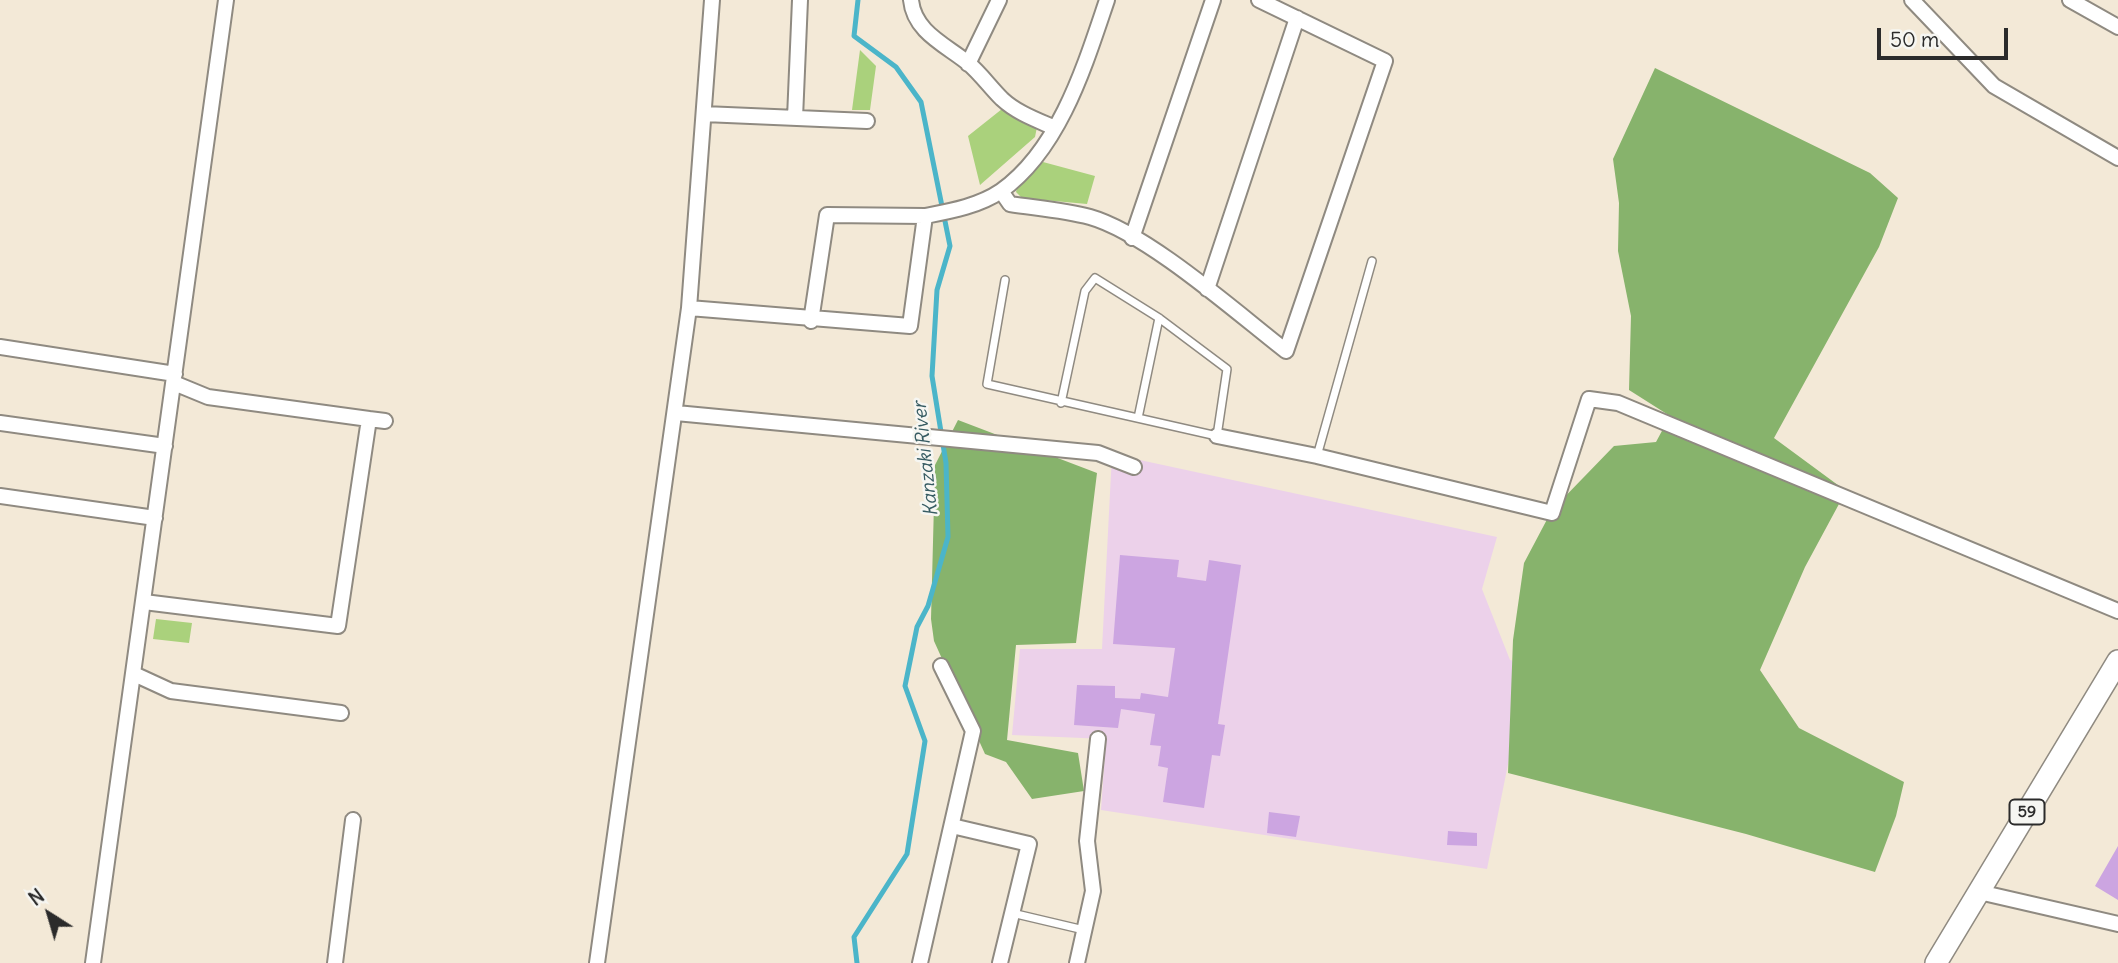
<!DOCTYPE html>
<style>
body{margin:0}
#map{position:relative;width:2118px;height:963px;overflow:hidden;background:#f3e9d7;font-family:Delius,sans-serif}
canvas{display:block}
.north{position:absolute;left:14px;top:879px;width:70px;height:70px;-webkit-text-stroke:5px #f6f6f2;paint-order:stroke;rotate:323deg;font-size:19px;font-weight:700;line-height:28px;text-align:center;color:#2b2b2b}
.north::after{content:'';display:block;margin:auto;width:24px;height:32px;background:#2b2b2b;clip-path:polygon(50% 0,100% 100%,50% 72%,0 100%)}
.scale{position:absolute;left:1877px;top:28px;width:131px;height:32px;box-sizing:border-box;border:4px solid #2b2b2b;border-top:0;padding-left:9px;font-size:21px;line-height:24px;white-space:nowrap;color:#2b2b2b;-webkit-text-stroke:5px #f6f6f2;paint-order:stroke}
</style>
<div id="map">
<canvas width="2118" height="963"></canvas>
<div class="north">N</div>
<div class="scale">50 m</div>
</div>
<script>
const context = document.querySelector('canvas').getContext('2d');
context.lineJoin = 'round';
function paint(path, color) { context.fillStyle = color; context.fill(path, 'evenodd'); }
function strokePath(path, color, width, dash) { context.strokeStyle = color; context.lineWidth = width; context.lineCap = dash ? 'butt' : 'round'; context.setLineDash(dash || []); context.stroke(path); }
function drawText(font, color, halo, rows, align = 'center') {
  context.font = font + ' Delius,sans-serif'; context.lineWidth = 5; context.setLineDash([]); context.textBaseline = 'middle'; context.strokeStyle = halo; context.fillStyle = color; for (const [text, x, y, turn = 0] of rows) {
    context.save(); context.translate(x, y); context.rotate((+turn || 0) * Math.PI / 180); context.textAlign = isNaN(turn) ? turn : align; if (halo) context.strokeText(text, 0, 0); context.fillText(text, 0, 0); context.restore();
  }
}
paint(new Path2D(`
 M1112 454 1497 537 1482 589 1510 660 1528 664 1487 869 1101 810 1106 739 1012 735 1020 649H1102Z`), '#ecd1ea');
paint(new Path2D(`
 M860 50 876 66 870 110H852Z
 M1002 109 1037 127 1035 137 980 185 968 136Z
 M1043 162 1095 176 1087 204 1022 198 1016 192 1018 184Z
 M156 619 192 623 189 643 153 639Z`), '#aad17c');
paint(new Path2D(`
 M1655 68 1870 173 1898 198 1879 247 1774 438 1846 491 1805 567 1760 670 1799 728 1904 782 1896 816 1875 872 1746 834 1508 773 1513 640 1524 563 1552 510 1614 446 1656 442 1670 416 1629 390 1631 316 1618 251 1619 203 1613 159Z
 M958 420 1097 473 1076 643 1016 645 1007 740 1078 753 1084 791 1032 799 1006 762 985 754 934 641 931 619 935 465Z`), '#87b36c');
strokePath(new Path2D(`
 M857 963 854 937 907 854 925 741 905 686 917 627 928 606 948 537 946 463 932 376 937 290 950 246 921 102 896 67 854 36 858 0`), '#4bb5c9', 5);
paint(new Path2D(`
 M1120 555 1179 560 1177 577 1206 581 1209 560 1241 565 1218 724 1225 725 1220 756 1212 755 1204 808 1163 802 1168 768 1158 766 1161 746 1150 745 1155 714 1121 709 1118 728 1074 725 1077 685 1115 686V698L1140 699 1141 693 1168 697 1175 648 1113 644Z
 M1269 812 1300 816 1296 837 1267 833Z
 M1448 831 1477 833V846L1447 845Z
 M2118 846V900L2095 886Z`), '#cca5e1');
const service = new Path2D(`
 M1005 280 987 384 1217 436 1227 369 1159 318 1095 278 1085 291 1061 403
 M1138 418 1159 318
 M1317 456 1372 261
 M1012 913 1084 930`);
const minor = new Path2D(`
 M911 0C914 32 946 45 968 63 980 73 990 87 1002 99 1017 113 1037 120 1055 128
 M1912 0 1994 86 2118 158
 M2070 0 2118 27
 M968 64 999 0
 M704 114 867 121
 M795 118 800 0
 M1001 191 1010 204C1036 208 1064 210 1090 217 1147 233 1237 313 1286 351L1385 61 1259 0
 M1132 238 1213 0
 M1207 289 1297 18
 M689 308 910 326 925 216C951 211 979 206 1001 191 1060 149 1085 65 1107 0
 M811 321 827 215 925 216
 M0 347 175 374
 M676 413 1098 453 1134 467
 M369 419 385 421
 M0 423 165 446
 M1217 436 1317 456 1552 513 1589 399 1618 403 2118 611
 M0 496 155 518
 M144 602 338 626 369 419 208 397 174 383
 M134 674 171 691 341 713
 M952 826 1029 844 1000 963
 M1979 892 2118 924
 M93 963 226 0
 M335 963 353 820
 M597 963 689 308 712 0
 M920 963 973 731 941 666
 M1077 963 1093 891 1087 841 1098 739`);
const primary = new Path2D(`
 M1936 963 2118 661`);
strokePath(service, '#8f8a81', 10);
strokePath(minor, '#8f8a81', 18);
strokePath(primary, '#8f8a81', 24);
strokePath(service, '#fff', 7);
strokePath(minor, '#fff', 14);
strokePath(primary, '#fff', 21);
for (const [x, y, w] of [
 [2027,812,35]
]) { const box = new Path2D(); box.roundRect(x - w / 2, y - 12.5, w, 25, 5); context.fillStyle = '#f6f6f2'; context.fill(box); strokePath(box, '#2b2b2b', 2); }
drawText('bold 16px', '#2b2b2b', null, [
 ["59",2027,812]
]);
drawText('italic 19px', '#365b62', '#f6f6f2', [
 ["Kanzaki River",926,459,-96]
]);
</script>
